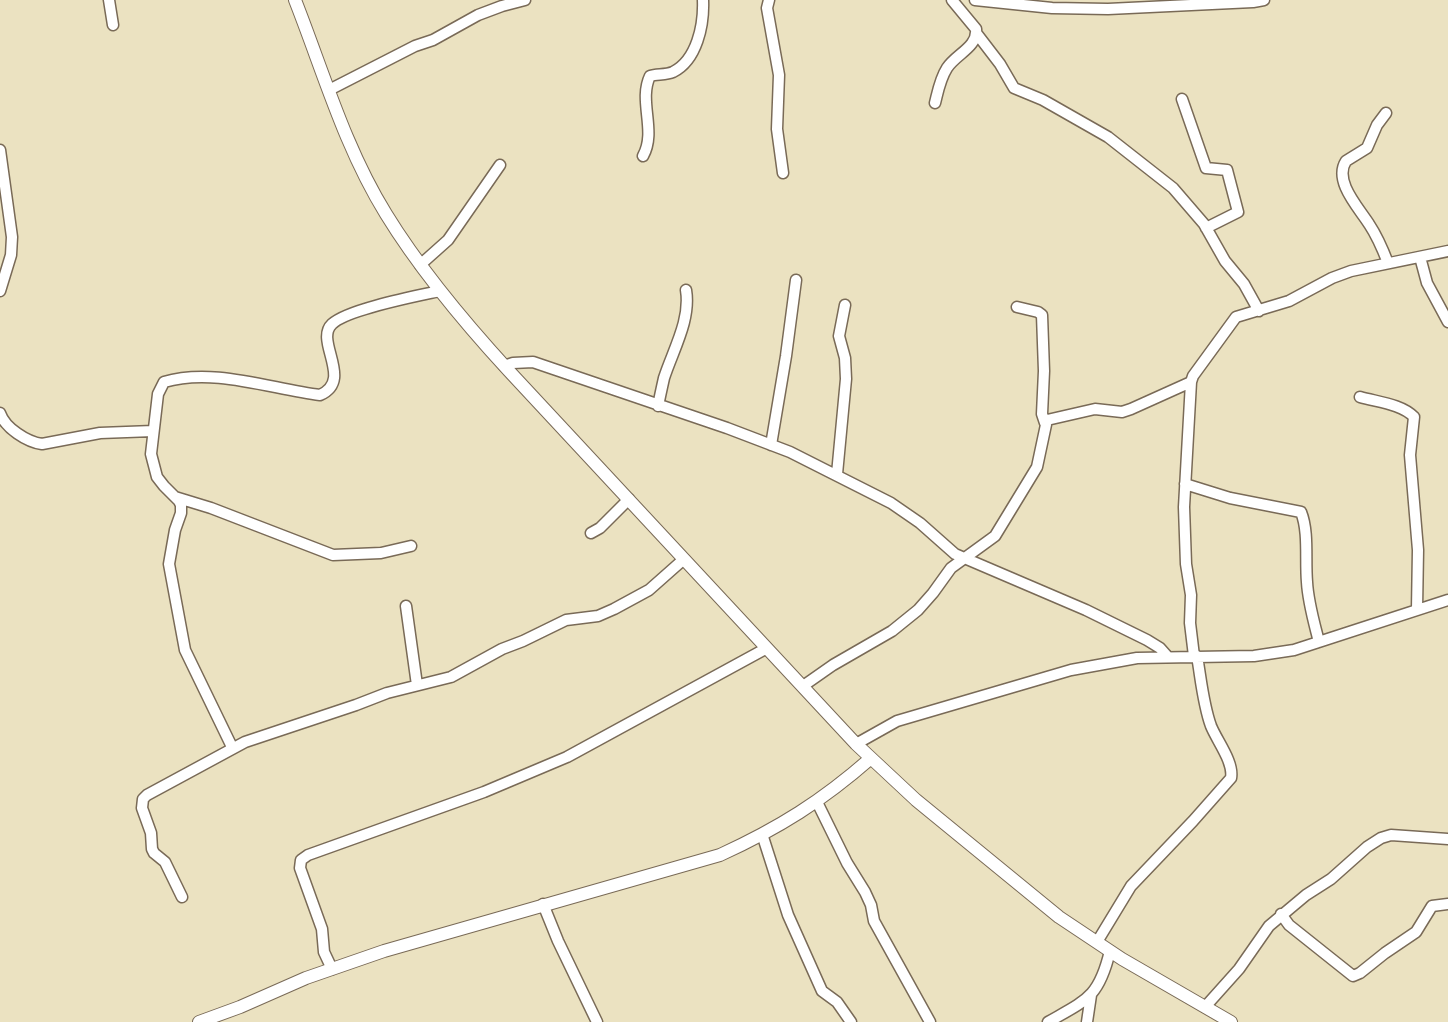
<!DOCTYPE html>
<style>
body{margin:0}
canvas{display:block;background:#ebe2c1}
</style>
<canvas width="1448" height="1022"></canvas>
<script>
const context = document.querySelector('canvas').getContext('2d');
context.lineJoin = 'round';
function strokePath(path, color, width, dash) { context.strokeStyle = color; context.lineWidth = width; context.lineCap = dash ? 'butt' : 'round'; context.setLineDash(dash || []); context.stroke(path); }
const minor = new Path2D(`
 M109 0 113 25
 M769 0 767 8 779 75 777 129 783 173
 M975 0 1052 8 1108 9 1253 2 1264 0
 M977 34 1000 64 1014 88 1043 100 1108 137 1173 188 1204 224 1225 261 1244 284 1259 311
 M329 90 415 46 433 40 478 15 502 6 525 0
 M1182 99 1206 168 1227 170 1238 212 1206 228
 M935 103C938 91 940 79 947 68 956 54 978 47 976 29L952 0
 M1386 113 1377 125 1367 148 1346 161C1333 181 1359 208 1369 224 1377 236 1383 250 1388 263
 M0 150 12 237 11 255 0 291
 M643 156C657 131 638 101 650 76 657 74 666 75 673 72 697 60 704 25 703 0
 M1420 257 1427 283 1448 322
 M420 265 448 240 500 165
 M1017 307 1038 312 1042 315 1044 371 1042 414 1045 423
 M504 366 513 363 533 362 727 428 790 452 891 503 920 523 955 554 1086 610 1147 640 1160 648 1168 657
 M1360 397C1377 402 1402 404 1414 417L1410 455 1418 550 1417 609
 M658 406C660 396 662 387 664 378 673 350 691 320 686 290
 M0 413C5 428 27 442 42 444L100 433 153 431
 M771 445 786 356 796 280
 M837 474 846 379 845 358 839 336 845 305
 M1185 484 1230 498 1301 512C1309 532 1305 560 1307 582 1308 602 1314 622 1319 642
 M175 497 211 508 333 555 381 553 411 546
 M591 533 600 528 629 499
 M406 606 417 685
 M1194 656 1190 623 1191 595 1186 564 1184 507 1191 382 1193 376 1236 317 1289 301 1332 278 1351 271 1448 251
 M803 686 833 665 892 631 918 610 933 593 951 568 995 536 1037 467 1047 420 1095 409 1122 412 1131 409 1191 382
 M856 744 897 721 1071 670 1137 658 1254 656 1294 650 1448 600
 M232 747 185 650 169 564 175 530 181 513V505L179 501 164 486 157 477 151 454 158 394 164 382C213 367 271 389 320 395 354 380 314 341 332 324 348 309 417 296 440 291
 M817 802 847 863 865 892 871 905 874 921 930 1022
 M762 834 788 915 822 991 837 1002 851 1022
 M182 897 165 862 154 853 152 849 151 833 142 808 143 799 147 795 245 742 356 705 387 693 451 677 502 649 523 641 566 620 598 616 614 609 649 590 684 559
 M543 904 558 941 597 1022
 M1281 914 1289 925 1353 976 1360 973 1385 953 1416 932 1432 906 1448 904
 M1097 942 1131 886 1193 821 1231 778C1234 762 1217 741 1211 726 1203 704 1201 679 1197 656
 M332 969 324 952 322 929 300 868 301 860 308 855 484 792 567 757 767 648
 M1205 1007 1239 969 1269 926 1306 895 1331 879 1367 847 1381 838 1391 835 1448 839
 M1048 1022C1087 1000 1099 997 1110 951
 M1087 1022 1091 995`);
const major = new Path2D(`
 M295 0C323 71 345 148 386 214 421 271 464 322 509 371L856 744 916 800 1059 917 1122 959 1231 1022
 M199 1022 240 1007 306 978 384 951 720 855C779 828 822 801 871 758`);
strokePath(minor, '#796a57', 13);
strokePath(major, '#796a57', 14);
strokePath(minor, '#fff', 10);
strokePath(major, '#fff', 12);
</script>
